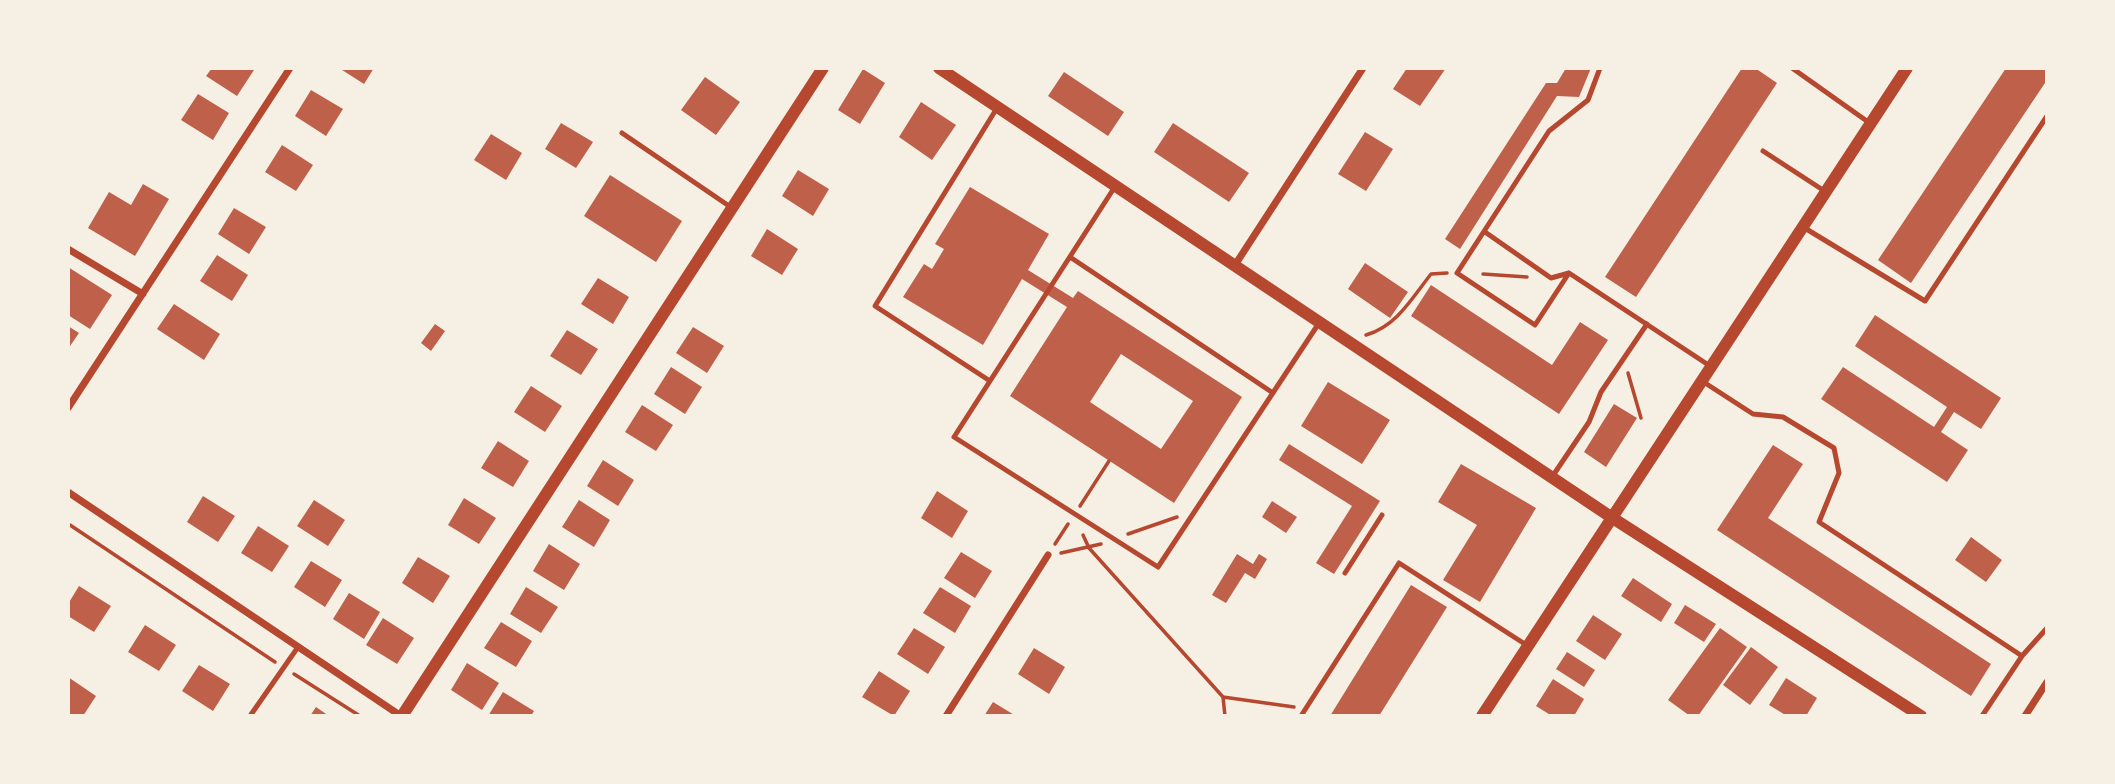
<!DOCTYPE html>
<style>
body{margin:0}
#map{position:relative;width:2115px;height:784px;overflow:hidden;background:#f6efe4;font-family:"Fira Sans Condensed",sans-serif}
canvas{display:block}
.frame{position:absolute;inset:0;border:70px solid #f6efe4;pointer-events:none}
</style>
<div id="map">
<canvas width="2115" height="784"></canvas>
<div class="frame"></div>
</div>
<script>
const context = document.querySelector('canvas').getContext('2d');
context.lineJoin = 'round';
function paint(path, color) { context.fillStyle = color; context.fill(path, 'evenodd'); }
function strokePath(path, color, width, dash) { context.strokeStyle = color; context.lineWidth = width; context.lineCap = dash ? 'butt' : 'round'; context.setLineDash(dash || []); context.stroke(path); }
paint(new Path2D(`
 M212 68H252L254 70 237 96 206 76Z
 M339 68H374L364 84Z
 M1407 68H1446L1420 106 1393 89Z
 M1566 68H1591L1579 97 1557 96 1460 249 1445 239 1546 83H1557Z
 M1742 68H1755L1777 83 1636 297 1605 277Z
 M2006 68H2047V80L1911 283 1878 260Z
 M863 69 885 83 860 124 838 110Z
 M1064 72 1124 112 1108 136 1048 96Z
 M705 77 740 102 716 135 681 110Z
 M311 90 343 109 326 136 295 116Z
 M198 94 229 113 213 140 181 120Z
 M921 102 956 125 932 160 899 137Z
 M561 123 593 142 576 168 545 149Z
 M1173 123 1249 173 1229 202 1154 152Z
 M1365 132 1393 149 1366 191 1338 174Z
 M491 134 522 153 506 180 474 160Z
 M282 145 313 165 296 191 265 172Z
 M798 170 829 189 813 216 782 196Z
 M610 175 682 221 656 262 584 216Z
 M143 184 169 199 135 256 88 228 109 192 131 205Z
 M970 187 1049 234 1028 270 1073 298 1078 291 1242 397 1174 503 1010 396 1067 307 1022 279 983 345 903 297 924 264 932 269 944 249 935 244ZM1121 354 1193 401 1161 449 1090 402Z
 M234 208 266 227 249 254 218 234Z
 M767 229 798 249 782 275 751 256Z
 M217 255 248 275 232 301 200 281Z
 M1365 263 1408 292 1390 318 1348 289Z
 M68 267 112 295 90 329 68 315Z
 M598 278 629 297 613 324 581 304Z
 M1431 285 1552 365 1580 322 1608 340 1559 414 1411 316Z
 M174 304 220 334 204 360 157 329Z
 M1875 315 2001 398 1981 429 1954 412 1941 432 1968 450 1947 482 1821 399 1843 367 1934 427 1947 407 1855 346Z
 M435 324 445 331 431 351 421 343Z
 M68 326 79 333 68 349Z
 M693 327 724 346 707 373 676 353Z
 M567 330 598 349 581 375 550 356Z
 M671 367 702 387 685 414 654 394Z
 M1328 382 1390 420 1362 464 1301 426Z
 M531 386 562 406 545 432 514 412Z
 M1614 404 1637 418 1606 467 1584 452Z
 M642 405 673 425 656 451 625 432Z
 M498 441 529 461 513 487 481 468Z
 M1289 444 1380 501 1334 574 1316 563 1352 506 1279 460Z
 M1773 445 1803 464 1768 518 1991 664 1971 696 1717 530Z
 M603 460 634 480 618 506 587 486Z
 M1461 464 1536 508 1480 602 1443 580 1477 525 1438 502Z
 M937 491 968 511 952 538 921 518Z
 M203 496 235 516 218 542 187 522Z
 M464 498 496 518 479 544 448 525Z
 M314 500 345 520 328 546 297 526Z
 M579 500 610 520 594 547 562 527Z
 M1272 501 1297 517 1286 533 1262 517Z
 M258 526 289 546 272 572 241 553Z
 M1971 537 2002 560 1986 582 1955 560Z
 M549 544 580 564 564 590 533 571Z
 M961 552 992 571 975 598 944 578Z
 M1237 554 1253 564 1259 554 1267 559 1255 579 1245 573 1226 603 1212 595Z
 M418 557 450 576 433 603 402 583Z
 M311 561 342 580 325 607 294 587Z
 M1633 578 1672 604 1661 622 1621 596Z
 M1411 585 1447 607 1379 716H1330Z
 M79 586 111 606 94 632 68 616V604Z
 M526 587 558 607 541 633 510 614Z
 M940 587 971 606 955 633 923 613Z
 M349 593 380 612 364 639 333 619Z
 M1685 605 1716 624 1704 642 1674 623Z
 M1593 615 1622 634 1605 660 1576 641Z
 M383 618 414 638 397 664 366 645Z
 M501 622 532 641 516 667 484 648Z
 M145 625 176 645 159 671 128 652Z
 M914 628 945 647 928 674 897 654Z
 M1720 628 1747 647 1698 716H1690L1668 700Z
 M1751 647 1778 667 1750 705 1723 685Z
 M1034 648 1065 667 1049 694 1018 674Z
 M1567 652 1595 670 1584 687 1556 669Z
 M467 663 499 683 482 710 451 690Z
 M199 665 230 684 213 711 182 691Z
 M879 671 910 691 894 716 862 697Z
 M68 677 96 696 83 716H68Z
 M1786 678 1817 698 1806 716H1787L1769 705Z
 M1553 679 1584 699 1574 716H1552L1536 706Z
 M503 692 534 711 531 716H488Z
 M993 702 1016 716H984Z
 M316 707 329 716H310Z`), '#bf614a');
strokePath(new Path2D(`
 M1483 274 1527 277
 M1366 335C1397 326 1412 298 1431 274L1447 273
 M1628 373 1641 418
 M1080 506 1109 461
 M70 525 275 662
 M1128 534 1177 517
 M1083 535 1089 548 1223 697 1294 707
 M1055 544 1068 524
 M1061 553 1101 544
 M294 674 360 716
 M1223 697 1225 716`), '#b5482f', 3.5);
strokePath(new Path2D(`
 M1792 68 1871 124
 M622 133 732 208
 M1763 151 1826 192
 M1116 185 954 437 1158 567 1319 323
 M1803 227 1925 301 2047 116
 M1485 232 1551 278 1569 273 1535 325 1457 273 1549 131 1588 100 1600 68
 M1070 257 1273 393
 M1569 273 1710 366
 M990 381 875 306 997 108
 M1702 381 1753 414 1783 417 1834 448 1839 473 1819 522 2022 656
 M1552 477 1589 422 1601 392 1647 324
 M1345 573 1382 515
 M250 716 298 647
 M1301 716 1399 563 1528 646
 M1982 716 2022 656 2047 628`), '#b5482f', 5);
strokePath(new Path2D(`
 M68 249 143 294
 M1235 265 1363 68
 M68 408 290 68
 M68 492 401 716
 M946 716 1048 555
 M2025 716 2047 682`), '#b5482f', 7);
strokePath(new Path2D(`
 M939 68 1611 517 1921 716
 M402 716 823 68
 M1482 716 1907 68`), '#b5482f', 12);
</script>
